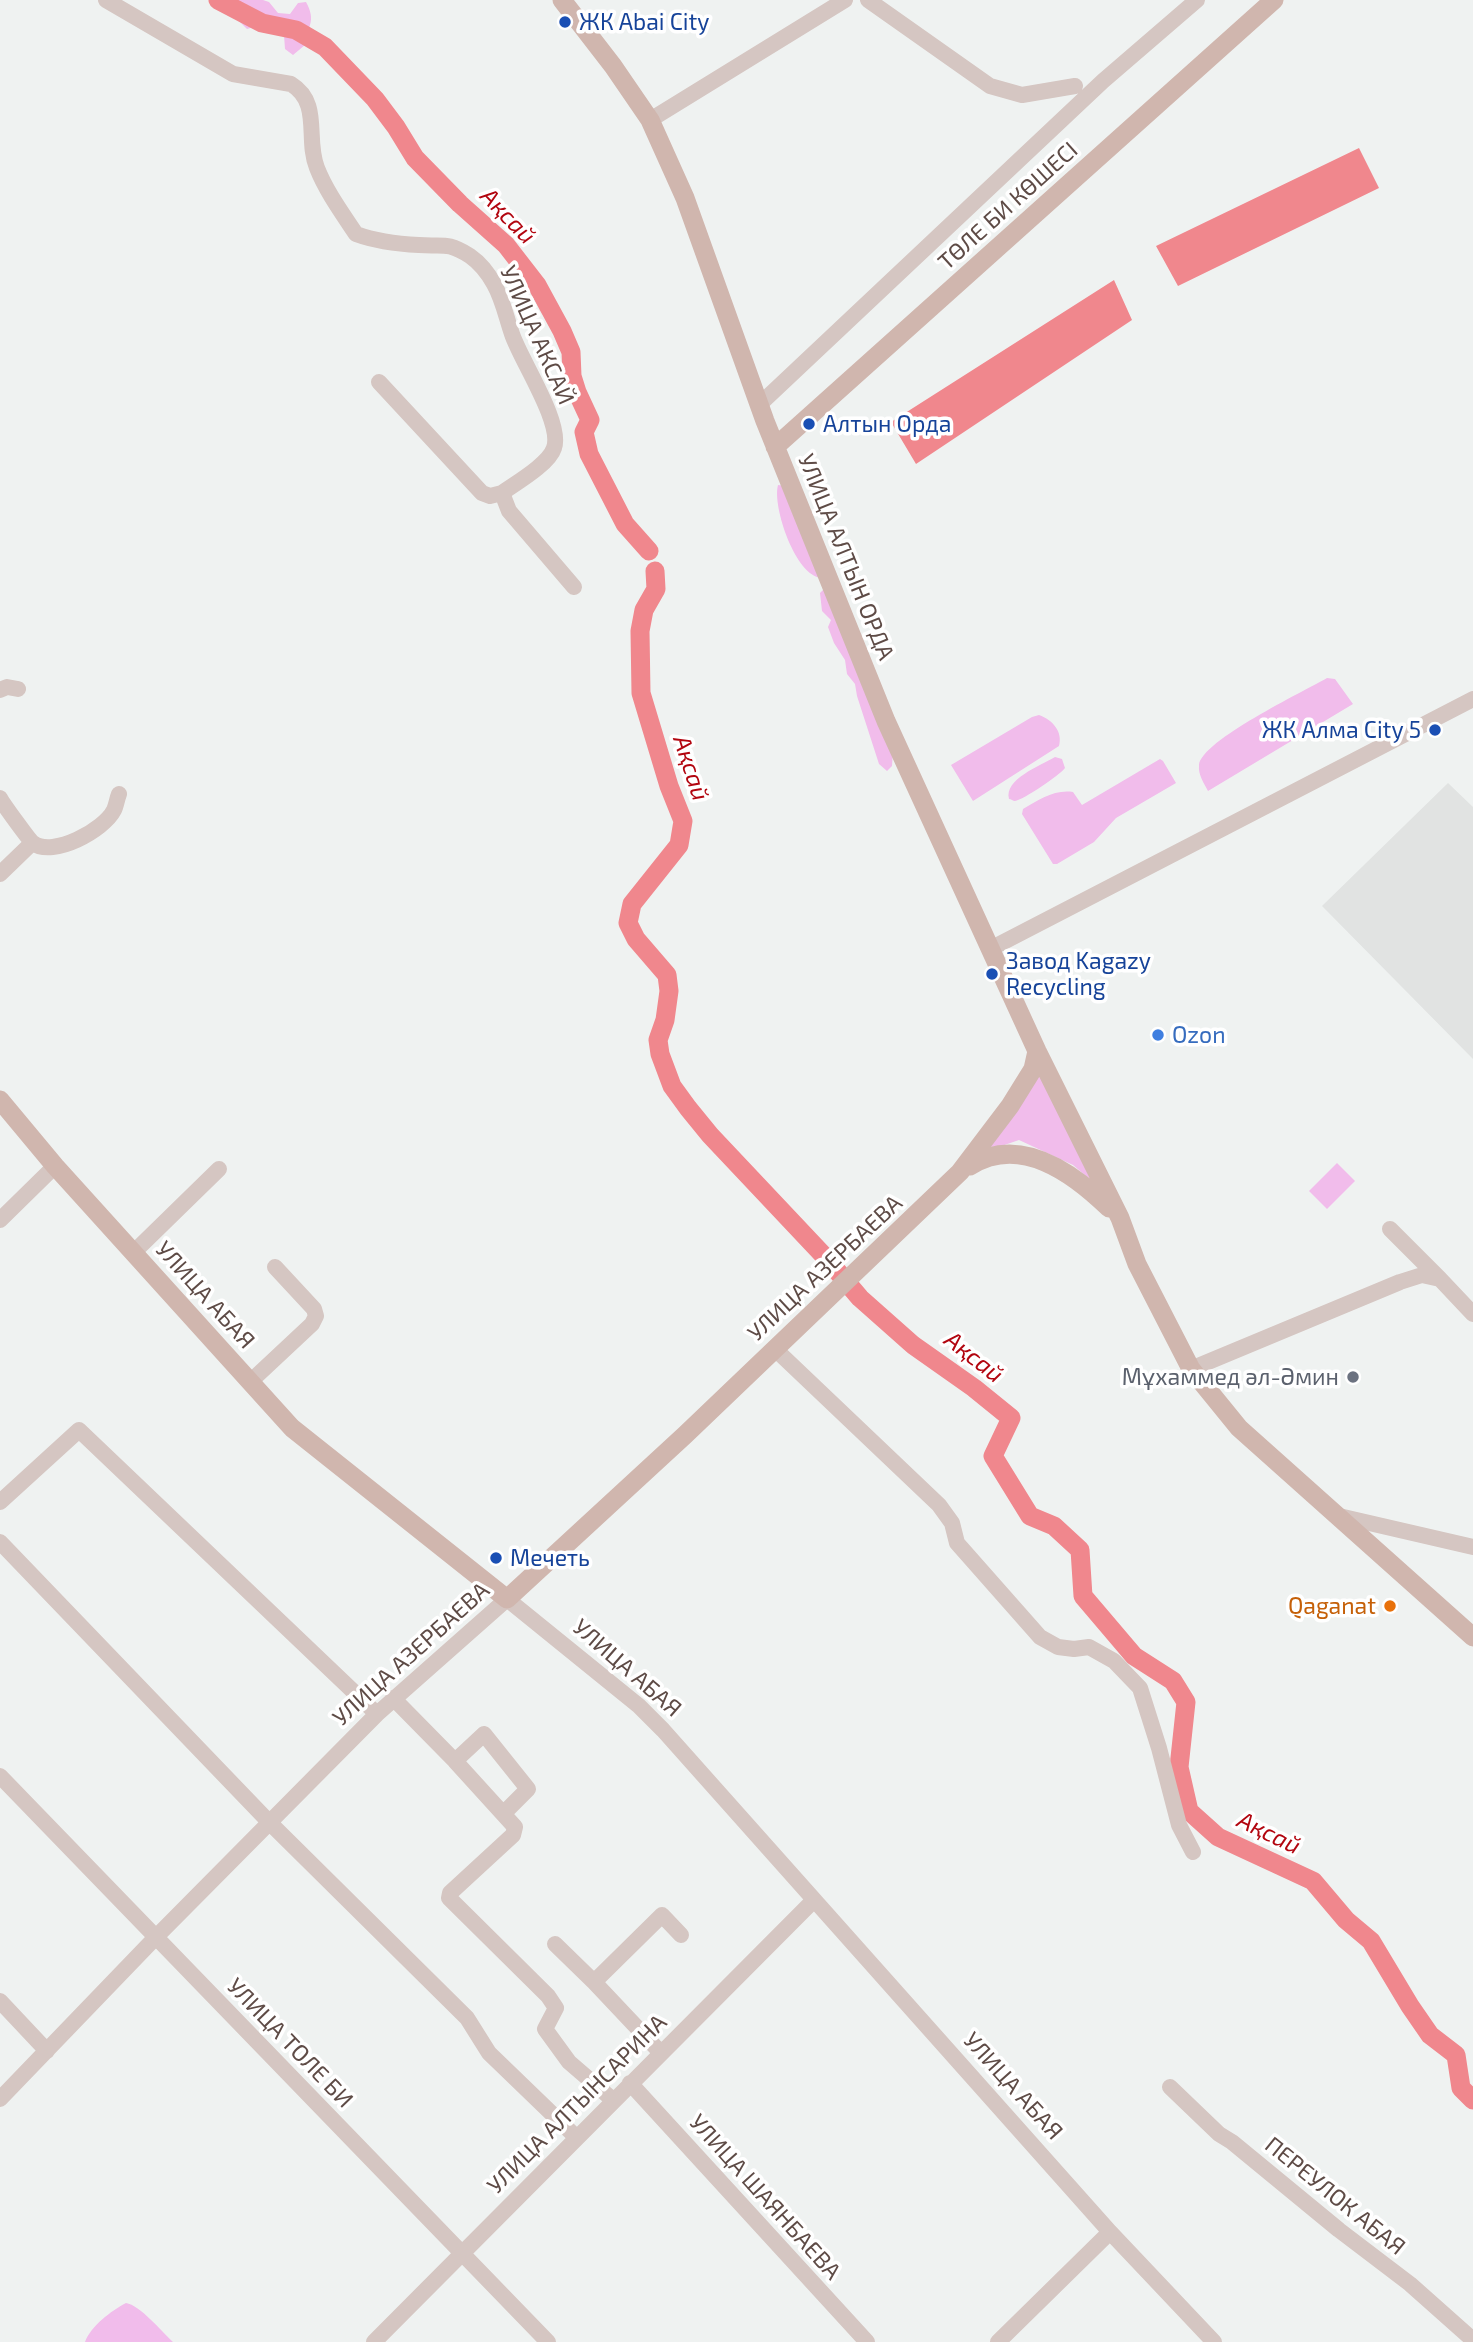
<!DOCTYPE html>
<meta charset="utf-8">
<style>
body{margin:0}
canvas{display:block;background:#eff2f1}
</style>
<canvas width="1473" height="2342"></canvas>
<script>
const context = document.querySelector('canvas').getContext('2d');
context.lineJoin = 'round';
function paint(path, color) { context.fillStyle = color; context.fill(path, 'evenodd'); }
function strokePath(path, color, width, dash) { context.strokeStyle = color; context.lineWidth = width; context.lineCap = dash ? 'butt' : 'round'; context.setLineDash(dash || []); context.stroke(path); }
function drawText(font, color, halo, rows, align = 'center') {
  context.font = font + ' "Exo 2",sans-serif'; context.lineWidth = 7; context.setLineDash([]); context.textBaseline = 'middle'; context.strokeStyle = halo; context.fillStyle = color; for (const [text, x, y, turn = 0] of rows) {
    context.save(); context.translate(x, y); context.rotate((+turn || 0) * Math.PI / 180); context.textAlign = isNaN(turn) ? turn : align; if (halo) context.strokeText(text, 0, 0); context.fillText(text, 0, 0); context.restore();
  }
}
paint(new Path2D(`
 M1448 783 1473 807V1059L1322 906Z`), '#e1e3e2');
paint(new Path2D(`
 M209 0H263L269 2 278 13 290 14 298 3 306 2C317 22 307 26 305 45L293 55 285 49 284 35 261 25 247 29 231 13 214 8Z
 M778 485 785 486 793 503 792 513 799 524 822 578C796 577 772 507 778 485Z
 M824 589 893 752 892 766 887 771 879 764 857 696 855 684 847 674 845 660 834 643 828 627 831 620 822 611 820 593Z
 M1327 678 1335 679 1353 704 1208 791C1204 783 1198 775 1199 765 1202 740 1303 692 1327 678Z
 M1039 715C1053 720 1063 732 1059 746L973 801 951 765 1032 717Z
 M1055 757 1062 759 1065 768C1060 775 1023 800 1015 801 1013 801 1011 799 1009 799 1004 779 1040 766 1055 757Z
 M1160 759 1163 761 1176 783 1116 818 1094 842 1057 864H1053L1022 814 1023 809C1038 800 1055 789 1073 792L1082 805Z
 M1041 1073 1100 1188 1073 1165 1019 1140 981 1153Z
 M1337 1163 1355 1181 1327 1209 1309 1191Z
 M126 2303C140 2305 161 2331 173 2342H85C91 2326 111 2311 126 2303Z`), '#f1bceb');
paint(new Path2D(`
 M1359 148 1379 188 1178 286 1156 246Z
 M1114 280 1132 320 916 464 891 422Z`), '#f0878d');
strokePath(new Path2D(`
 M218 0 262 23 296 30 325 47 375 99 396 127 415 158 460 204 506 245 537 285 562 331 571 352 572 376 577 392 590 420 584 432 589 454 625 524 649 551
 M655 571 656 589 644 610 640 631 641 693 669 786 683 821 679 845 632 904 628 923 636 939 667 975 669 991 665 1020 658 1040 660 1054 672 1086 688 1108 710 1135 826 1258 860 1298 913 1345 974 1388 1011 1418 993 1456 1030 1516 1054 1526 1080 1550 1083 1596 1134 1656 1173 1681 1186 1702 1179 1767 1189 1811 1218 1837 1313 1881 1346 1920 1371 1941 1410 2006 1430 2035 1456 2055 1461 2088 1473 2100`), '#f0878d', 19);
strokePath(new Path2D(`
 M106 0 233 74 291 84C322 103 305 139 317 168 326 191 342 213 356 234 375 241 398 244 419 245 443 247 446 241 470 256 480 263 488 273 494 284 503 300 506 317 512 334 520 359 563 423 554 448 549 464 516 483 502 493L509 511 574 587
 M868 0 990 86 1022 95 1075 86
 M650 120 845 0
 M379 382 482 493 490 496 502 493
 M759 405 1103 81 1197 0
 M0 690 7 687 18 689
 M0 798C3 804 30 841 33 843 53 858 104 830 114 810 116 806 117 799 119 794
 M0 874 32 843
 M990 949 1473 699
 M0 1220 55 1166
 M1390 1229 1440 1279
 M133 1253 219 1169
 M775 1349 939 1505 952 1523 957 1543 1040 1637 1058 1647 1074 1649 1089 1647 1114 1661 1140 1688 1159 1748 1179 1825 1193 1852
 M1191 1369 1400 1282 1422 1275 1440 1279 1473 1314
 M250 1382 312 1324 316 1316 314 1309 275 1267
 M0 1502 79 1430 377 1714
 M1339 1516 1473 1547
 M0 1542 270 1823 467 2018 489 2053 576 2137
 M393 1698 455 1761
 M0 1776 548 2342
 M504 1813 528 1789 484 1734 455 1761 515 1827 513 1835 450 1893 449 1898 548 1996 556 2008 545 2029 569 2062 613 2100
 M555 1944 594 1982 662 1915 681 1935
 M594 1982 661 2053
 M0 2001 47 2051
 M630 2083 867 2342
 M1170 2087 1219 2134 1232 2142 1339 2230 1410 2284 1473 2340
 M0 2099 156 1937 377 1714 507 1599 639 1706 663 1730 1110 2232 1214 2342
 M374 2342 814 1900
 M998 2342 1110 2232`), '#d5c6c2', 16);
strokePath(new Path2D(`
 M562 0 613 66 650 120 685 198 765 421 886 721 1037 1051 1120 1218 1137 1264 1191 1369 1239 1428 1473 1637
 M775 447 1274 0
 M0 1100 55 1166 292 1428 507 1599 685 1435 960 1172 1010 1106 1033 1069 1037 1051
 M970 1166C1020 1134 1073 1173 1109 1208`), '#d0b6ae', 19);
for (const [x, y, r, color] of [
 [565,22,7,"#1a4fb4"],
 [809,424,7,"#1a4fb4"],
 [1435,730,7,"#1a4fb4"],
 [992,974,7,"#1a4fb4"],
 [1158,1035,7,"#3f7fe0"],
 [1353,1377,7,"#6b7280"],
 [496,1558,7,"#1a4fb4"],
 [1390,1606,7,"#e8710a"]
]) { const dot = new Path2D(); dot.arc(x, y, r, 0, 2 * Math.PI); context.fillStyle = color; context.fill(dot); strokePath(dot, '#fff', 2.5); }
drawText('23px', '#164399', '#fff', [
 ["ЖК Abai City",579,22],
 ["Алтын Орда",823,424],
 ["ЖК Алма City 5",1421,730,"right"],
 ["Завод Kagazy",1006,961],
 ["Recycling",1006,987],
 ["Мечеть",510,1558]
], 'left');
drawText('23px', '#5e4b46', '#fff', [
 ["ТӨЛЕ БИ КӨШЕСІ",1008,206,-42],
 ["УЛИЦА АКСАЙ",537,335,66],
 ["УЛИЦА АЛТЫН ОРДА",846,557,68],
 ["УЛИЦА АЗЕРБАЕВА",825,1268,-43],
 ["УЛИЦА АБАЯ",205,1295,48],
 ["УЛИЦА АЗЕРБАЕВА",411,1654,-42],
 ["УЛИЦА АБАЯ",627,1668,41],
 ["УЛИЦА ТОЛЕ БИ",290,2043,46],
 ["УЛИЦА АБАЯ",1013,2086,48],
 ["УЛИЦА АЛТЫНСАРИНА",577,2104,-45],
 ["ПЕРЕУЛОК АБАЯ",1335,2196,39],
 ["УЛИЦА ШАЯНБАЕВА",765,2197,48]
]);
drawText('23px', '#366cbe', '#fff', [
 ["Ozon",1172,1035]
], 'left');
drawText('23px', '#5b616d', '#fff', [
 ["Мұхаммед әл-Әмин",1339,1377]
], 'right');
drawText('23px', '#c56008', '#fff', [
 ["Qaganat",1376,1606]
], 'right');
drawText('italic 24px', '#b2050f', '#fff', [
 ["Ақсай",508,216,46],
 ["Ақсай",691,768,72],
 ["Ақсай",974,1357,38],
 ["Ақсай",1269,1833,26]
]);
</script>
